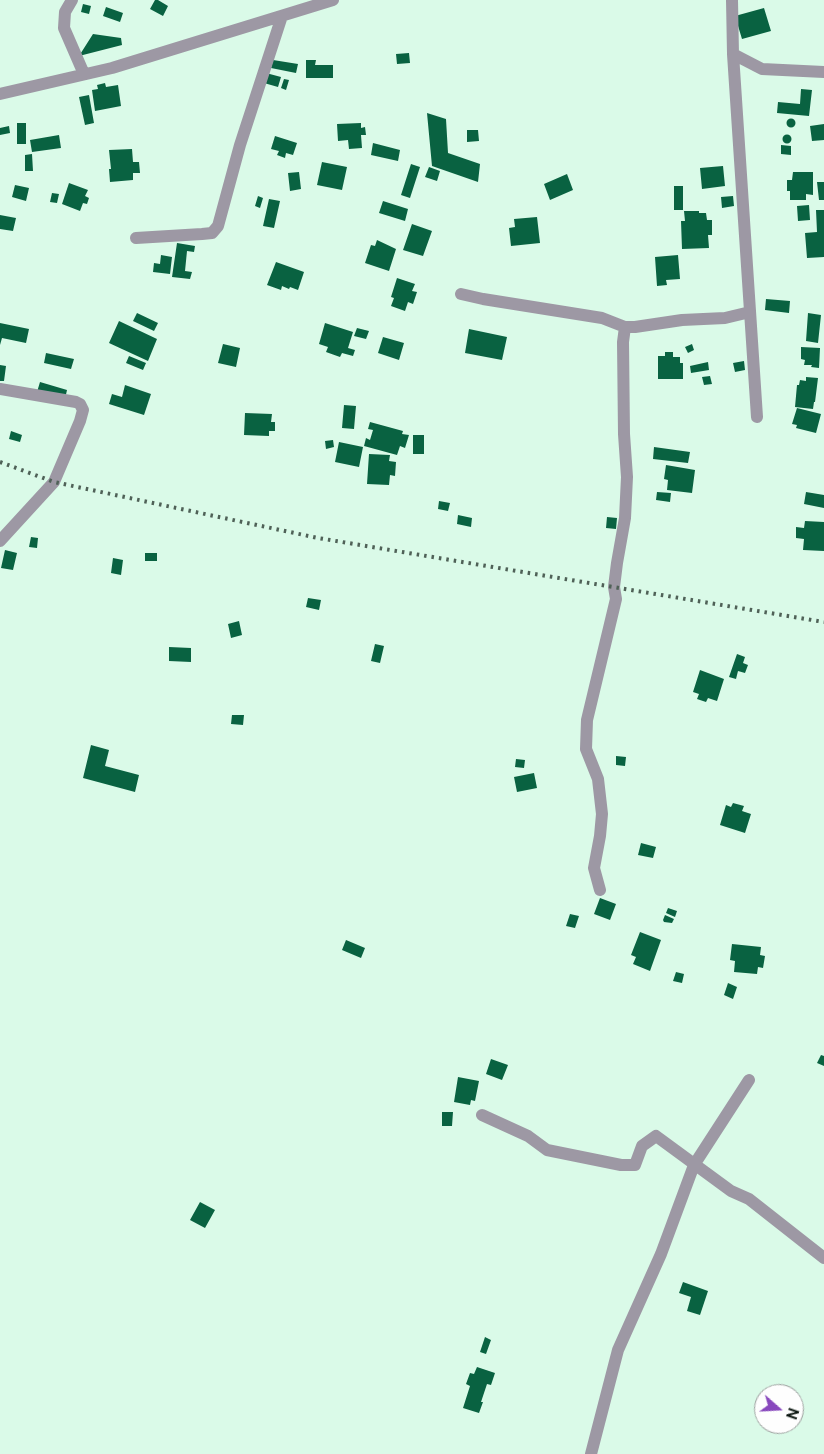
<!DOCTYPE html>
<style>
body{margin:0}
#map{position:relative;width:824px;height:1454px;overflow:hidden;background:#dafae8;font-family:"Public Sans",sans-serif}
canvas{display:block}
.north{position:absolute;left:754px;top:1384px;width:50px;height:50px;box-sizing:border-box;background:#fefefe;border:1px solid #9ca09e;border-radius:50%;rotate:109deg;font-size:14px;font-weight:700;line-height:20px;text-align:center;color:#09140e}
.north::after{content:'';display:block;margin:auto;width:18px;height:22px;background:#8848bd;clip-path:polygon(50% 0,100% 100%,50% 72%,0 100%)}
</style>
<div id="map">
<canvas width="824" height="1454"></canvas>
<div class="north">N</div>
</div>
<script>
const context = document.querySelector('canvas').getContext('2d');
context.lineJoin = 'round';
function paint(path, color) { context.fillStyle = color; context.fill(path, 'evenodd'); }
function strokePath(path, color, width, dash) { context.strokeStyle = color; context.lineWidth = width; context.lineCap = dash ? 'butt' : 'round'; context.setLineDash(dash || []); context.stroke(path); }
paint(new Path2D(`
 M155 0H158L168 6 163 16 150 9Z
 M83 4 91 6 89 14 81 12Z
 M106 7 123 13 120 22 103 16Z
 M764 8 771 31 742 39 735 16Z
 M93 34 121 38 122 45 79 56Z
 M409 53 410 63 397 64 396 54Z
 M273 60 298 64 296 73 271 68Z
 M306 60H316L315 65H333V78H306Z
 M266 73 281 77 278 87 264 83Z
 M284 79 289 80 286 90 281 88Z
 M105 83 106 87 118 85 121 106 95 111 92 90 98 89 97 85Z
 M801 89 812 90 809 116 777 113 778 102 800 104Z
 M89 95 94 123 85 125 79 97Z
 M427 113 446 119 448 153 480 164 478 182 432 166Z
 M786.5 123a4.5 4.5 0 1 1 9 0a4.5 4.5 0 1 1-9 0Z
 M17 123H26V144H17Z
 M361 123V128L365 127 366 135H361L362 148 349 149 348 140 338 141 337 124Z
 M824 124V140L812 141 810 126Z
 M9 126 10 133 0 135V128Z
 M467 130H478L479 141 467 142Z
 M782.5 139a4.5 4.5 0 1 1 9 0a4.5 4.5 0 1 1-9 0Z
 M59 135 61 148 32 152 30 140Z
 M275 136 297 143 293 155 286 153 285 158 277 155 279 151 271 149Z
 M373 143 400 150 398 161 371 155Z
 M781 145 791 146V155L781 154Z
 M132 149 133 162H139L140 173H133V180L110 182 109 169H111L109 150Z
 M32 154 33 171H25V155Z
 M322 162 347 167 342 190 317 185Z
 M411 164 420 167 410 198 401 195Z
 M723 166 725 186 702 189 700 168Z
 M429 167 440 171 437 181 425 177Z
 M299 172 301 189 290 191 288 173Z
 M793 172H813V195L806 194V200H790V191H787V180H792Z
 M567 174 573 190 550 200 544 184Z
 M817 182H824V200H819Z
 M69 183 88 190 85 196 89 198 87 204 83 203 80 211 62 204Z
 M15 185 29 188 26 201 12 197Z
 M674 186H683V210H674Z
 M52 193 59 194 57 203 50 202Z
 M258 196 263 198 260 208 255 206Z
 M733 196 734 206 722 208 721 197Z
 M269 199 280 201 274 228 263 226Z
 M383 201 408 209 405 221 379 213Z
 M809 205 810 220 798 221 797 206Z
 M816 210H824V257L807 258 805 233 817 232Z
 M684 211H699V213H706L707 220H712V235H708L709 248 682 249 681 221H685Z
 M0 215 16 218 13 231 0 229Z
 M537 217 540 243 511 246 509 228 515 227 514 219Z
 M412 224 432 231 423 256 403 250Z
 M377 240 396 249 389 271 365 263 371 245 375 246Z
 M177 243 195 246 194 252 187 251 185 271 192 272 190 279 172 277Z
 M161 255 172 257 170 274 153 272 154 263 160 264Z
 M678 255 680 279 666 280 667 285 657 286 655 257Z
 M276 262 304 272 298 290 290 287 289 289 282 286 281 290 267 285Z
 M397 278 415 284 412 291 417 292 413 304 408 302 405 311 391 306 394 298 391 297Z
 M766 299 790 301 789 313 765 310Z
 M137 313 158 323 154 331 133 321Z
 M808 313 821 315 818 343 806 341Z
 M119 321 157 339 148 361 109 343Z
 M0 323 29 329 26 343 2 338 0 345Z
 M325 323 353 332 348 348 355 350 353 356 342 353 340 357 326 352 328 347 319 344Z
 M357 328 369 331 366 339 354 336Z
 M469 329 507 337 502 360 465 353Z
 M383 337 404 343 399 360 378 353Z
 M223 344 240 348 236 367 218 363Z
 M692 344 694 350 688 353 685 347Z
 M801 347 820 348 819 368 811 367 812 365H804L805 360 801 359Z
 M665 352H673V357H680V363H683V379H658V356H665Z
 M46 353 74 359 71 369 44 363Z
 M129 356 146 363 143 370 126 363Z
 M744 361 745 370 735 372 733 363Z
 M708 362 709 370 691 373 690 366Z
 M0 365 6 366 4 381H0Z
 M710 376 712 384 704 385 702 377Z
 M806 377 818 378 815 402H814L813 409 795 407 797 385H799L800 380 806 381Z
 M40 382 67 390 65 399 37 392Z
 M125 385 151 394 144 415 109 404 112 394 122 397Z
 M344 405 356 406 354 429 342 428Z
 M797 408 821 414 816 433 796 428 797 425 792 424Z
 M245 413 272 414 271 422H275V431H269V436L244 435Z
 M370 422 403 431 402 434 409 435 405 448 400 446 397 455 364 446 366 438 370 440 373 430 368 429Z
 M11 431 22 435 20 442 9 439Z
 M413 435H424V454H413Z
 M333 440 334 447 326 449 325 441Z
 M339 442 363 447 359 467 335 462Z
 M654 447 690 452 688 463 653 459Z
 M369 454 390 455 389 461 396 462 395 476 390 475 389 485 367 484Z
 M666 465 695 470 692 493 667 490 668 480 664 479Z
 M657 492 671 493 670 502 656 500Z
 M806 492 824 495V508L804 504Z
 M439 501 450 503 448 511 438 509Z
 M458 515 472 518 471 527 457 524Z
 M607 517 617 518 616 529 606 528Z
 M805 521 824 522V551L803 550 804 539 796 538V527L804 528Z
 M31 537 38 538 37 548 29 547Z
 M5 550 17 553 13 570 1 568Z
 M145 553H157V561H145Z
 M113 558 123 560 121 575 111 573Z
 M308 598 321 600 319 610 306 607Z
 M239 621 242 635 231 638 228 624Z
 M375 644 384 646 380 663 371 661Z
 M169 647 191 648V662L169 661Z
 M737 654 745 657 743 663 748 665 745 673 738 671 736 679 729 677Z
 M700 670 724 679 717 701 708 698 706 702 697 699 699 694 693 692Z
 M232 715H244L243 725 231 724Z
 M91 745 109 750 105 766 139 775 135 792 83 778Z
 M616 756 626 757 625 766 616 765Z
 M516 759 525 760 524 768 515 767Z
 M534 773 537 788 517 792 514 777Z
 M733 803 744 806 742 811 751 814 745 833 720 825 726 805 731 807Z
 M641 843 656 847 653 858 638 855Z
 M600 898 616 904 610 920 594 914Z
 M668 908 677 911 675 917 666 913Z
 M570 914 579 916 575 928 566 926Z
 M665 915 674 919 672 923 664 922 663 920Z
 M640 932 661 940 650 971 633 964 636 957 631 955Z
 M346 940 365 948 361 958 342 950Z
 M732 944 761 947 760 955 765 956 763 968 758 967 757 974 734 972 735 961 730 960Z
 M676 972 684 974 682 983 673 981Z
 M728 983 737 987 733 999 724 995Z
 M821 1055 824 1056V1066L817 1063Z
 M491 1059 508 1065 502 1080 486 1074Z
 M458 1077 479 1081 475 1101 471 1100 470 1105 454 1102Z
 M442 1112H453L452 1126H442Z
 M200 1202 215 1210 205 1228 190 1220Z
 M683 1282 708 1291 700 1315 687 1311 691 1297 679 1293Z
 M485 1337 491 1340 486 1354 480 1352Z
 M477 1367 495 1373 491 1385 487 1384 481 1402H483L479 1413 463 1408 470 1386 466 1384 470 1373 474 1374Z`), '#096241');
strokePath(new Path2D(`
 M72 0 65 12 64 28 84 74
 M732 0 733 54 757 417
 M733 54 762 69 824 72
 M0 94 112 68 333 0
 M136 238 202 234 212 233 218 226 240 145 282 16
 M461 294 483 299 602 318 625 327H635L682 320 725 318 750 312
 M0 389 76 402 80 404 83 410 80 421 54 482 0 541
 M600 890 594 868 600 836 602 814 598 779 586 749 587 720 616 599 614 587 617 563 625 518 627 477 624 434 623 342 625 327
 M482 1115 528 1136 547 1150 621 1165H635L642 1146 656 1136 731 1191 749 1199 824 1258
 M591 1454 618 1350 661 1254 694 1165 749 1080`), '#9d98a4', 12);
strokePath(new Path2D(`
 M0 462 54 482 318 538 824 622`), '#4f6157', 4, [2.5, 5]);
</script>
